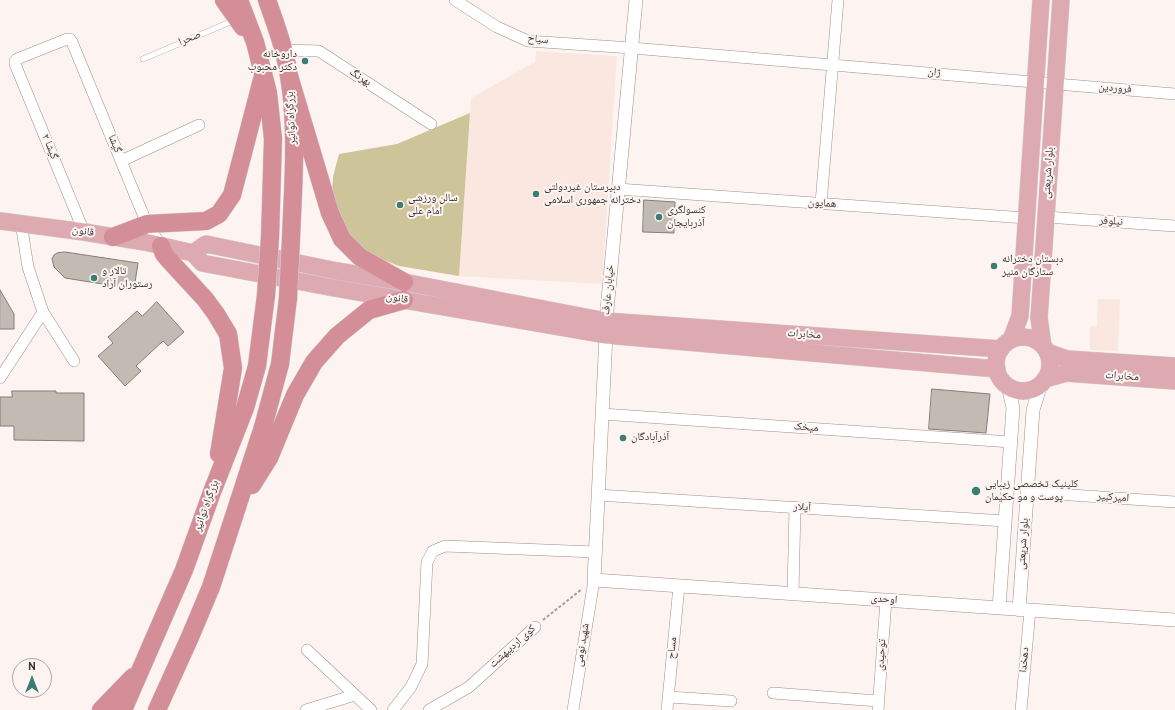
<!DOCTYPE html>
<meta charset="utf-8">
<style>
body{margin:0}
#map{position:relative;width:1175px;height:710px;overflow:hidden;background:#fdf4f1;font-family:Overpass,sans-serif}
canvas{display:block}
.north{position:absolute;left:12px;top:658px;width:40px;height:40px;box-sizing:border-box;background:#fdf4f1;border:1px solid #ada6a4;border-radius:50%;rotate:0deg;font-size:11px;font-weight:700;line-height:16px;text-align:center;color:#363230}
.north::after{content:'';display:block;margin:auto;width:14px;height:18px;background:#3a7e71;clip-path:polygon(50% 0,100% 100%,50% 72%,0 100%)}
</style>
<div id="map">
<canvas width="1175" height="710"></canvas>
<div class="north">N</div>
</div>
<script>
const context = document.querySelector('canvas').getContext('2d');
context.lineJoin = 'round';
function paint(path, color) { context.fillStyle = color; context.fill(path, 'evenodd'); }
function strokePath(path, color, width, dash) { context.strokeStyle = color; context.lineWidth = width; context.lineCap = dash ? 'butt' : 'round'; context.setLineDash(dash || []); context.stroke(path); }
function drawText(font, color, halo, rows, align = 'center') {
  context.font = font + ' Overpass,"Noto Naskh Arabic",sans-serif'; context.lineWidth = 4; context.setLineDash([]); context.textBaseline = 'middle'; context.strokeStyle = halo; context.fillStyle = color; for (const [text, x, y, turn = 0] of rows) {
    context.save(); context.translate(x, y); context.rotate((+turn || 0) * Math.PI / 180); context.textAlign = isNaN(turn) ? turn : align; if (halo) context.strokeText(text, 0, 0); context.fillText(text, 0, 0); context.restore();
  }
}
paint(new Path2D(`
 M536 51 617 56 602 284 459 276 471 98 535 62Z
 M1098 299H1120L1118 351 1090 350V326H1097Z`), '#fae7e0');
paint(new Path2D(`
 M470 113 459 276 399 266 371 255 350 238 338 218 332 193 333 177 339 154 397 144Z`), '#cec49a');
const building = new Path2D(`
 M644 200 675 202 674 233 643 232Z
 M65 252 138 263 134 289 65 278 54 267 52 259 54 255 57 253Z
 M0 290 14 314V329H0Z
 M157 302 184 332 168 346 163 341 136 366 141 371 125 386 98 356 113 343 108 337 137 311 142 316Z
 M932 389 990 394 986 433 929 429Z
 M12 391H56V393H84V441L14 440V426H0V397H12Z`);
paint(building, '#c2bbb3');
strokePath(building, '#847d76', 1);
const service = new Path2D(`
 M143 59 235 20`);
const minor = new Path2D(`
 M455 0 497 27 528 41 632 48 1175 94
 M284 50 319 51 431 124
 M121 161 199 125
 M618 189 1026 218
 M821 203 838 0
 M1046 217 1175 226
 M21 223 28 267 43 312
 M84 232 15 64V61L17 59 67 39H70L72 42 147 224 161 246
 M0 378 43 312 74 361
 M602 414 1011 442
 M1027 492 1175 502
 M598 495 1005 521
 M793 594 795 507
 M307 650 371 710
 M773 693 878 701
 M669 697 731 701
 M306 710 355 695
 M393 710 411 687 422 664 427 562 433 551 445 546 595 552
 M429 710 469 687 535 627
 M573 710 594 580
 M667 710 679 586
 M878 710 886 600
 M1021 710 1030 610`);
const tertiary = new Path2D(`
 M606 321 636 0
 M606 335 594 580 1175 620
 M999 608 1013 408 1008 386
 M1019 610 1033 410 1041 384`);
const primary = new Path2D(`
 M0 221 84 232 145 242 193 253 202 263 334 288 606 335 997 369
 M193 253 206 244 337 271 404 282 606 321 1001 349
 M996 364a27 27 0 1 1 54 0a27 27 0 1 1-54 0Z
 M1011 340 1020 316 1041 0
 M1043 346 1039 318 1061 0
 M1047 352 1067 359 1175 366
 M1045 379 1066 373 1175 381`);
const trunk = new Path2D(`
 M224 0 243 27
 M239 0 255 42 268 93 273 139 270 238
 M267 0C276 25 285 50 289 76 298 130 293 185 291 239
 M289 76 330 213 342 239 360 257 404 282
 M113 237 147 224 206 221 219 214 232 195 263 76
 M161 246 164 254 169 260 205 299 216 314 228 334 233 368 219 454
 M252 485 269 458 295 395 314 362 337 336 369 310 404 300
 M101 710 133 677
 M123 710 184 570 212 492 245 408 257 366 266 295
 M157 710 190 637 211 587 263 427 280 364 288 298`);
strokePath(service, '#9a908c', 6);
strokePath(minor, '#9a908c', 12);
strokePath(tertiary, '#9a908c', 14);
strokePath(primary, '#d3d2d1', 18);
strokePath(trunk, '#d3d2d1', 19);
strokePath(new Path2D(`
 M543 620 582 589`), '#a49e9b', 2, [3, 2]);
strokePath(service, '#fff', 5.5);
strokePath(minor, '#fff', 11);
strokePath(tertiary, '#fff', 13);
strokePath(primary, '#deaab1', 17);
strokePath(trunk, '#d38e97', 18);
const trunkBridge = new Path2D(`
 M266 295 270 238
 M288 298 291 239`);
strokePath(trunkBridge, '#d3d2d1', 19, []);
strokePath(trunkBridge, '#d38e97', 18);
for (const [x, y, r, color] of [
 [305,61,4,"#3a7e71"],
 [536,194,4,"#3a7e71"],
 [400,205,4,"#3a7e71"],
 [659,217,4,"#3a7e71"],
 [994,266,4,"#3a7e71"],
 [94,278,4,"#3a7e71"],
 [623,438,4,"#3a7e71"],
 [976,491,5,"#3a7e71"]
]) { const dot = new Path2D(); dot.arc(x, y, r, 0, 2 * Math.PI); context.fillStyle = color; context.fill(dot); strokePath(dot, '#fdf4f1', 1.5); }
drawText('11px', '#363230', '#fdf4f1', [
 ["صحرا",190,39,-23],
 ["سیاح",538,40,7],
 ["ژان",934,73,5],
 ["بهرنگ",360,78,33],
 ["فروردین",1115,89,5],
 ["بزرگراه توانیر",292,118,-93],
 ["گیشا",114,144,68],
 ["گیشا ۲",49,147,68],
 ["بلوار شریعتى",1049,173,-86],
 ["همایون",822,204,4],
 ["نیلوفر",1111,222,4],
 ["قانون",83,232,9],
 ["خیابان عارف",609,290,-85],
 ["قانون",397,299,10],
 ["مخابرات",804,335,4],
 ["مخابرات",1122,377,4],
 ["میخک",806,428,4],
 ["امیرکبیر",1113,498,4],
 ["بزرگراه توانیر",207,506,-70],
 ["آیلار",802,508,4],
 ["بلوار شریعتى",1024,544,-86],
 ["اوحدی",884,600,4],
 ["شهید نومی",583,645,-81],
 ["کوی اردیبهشت",513,647,-42],
 ["مساح",673,648,-85],
 ["توحیدی",882,655,-86],
 ["دهخدا",1025,660,-85]
]);
drawText('11px', '#363230', '#fdf4f1', [
 ["داروخانه",297,55,"right"],
 ["دکتر محبوب",297,68,"right"],
 ["دبیرستان غیردولتی",544,188],
 ["دخترانه جمهوری اسلامی",544,201],
 ["سالن ورزشی",408,199],
 ["امام علی",408,212],
 ["کنسولگری",667,211],
 ["آذربایجان",667,224],
 ["دبستان دخترانه",1002,260],
 ["ستارگان منیر",1002,273],
 ["تالار و",102,272],
 ["رستوران آراد",102,285],
 ["آذرآبادگان",631,438],
 ["کلینیک تخصصی زیبایی",985,485],
 ["پوست و مو حکیمان",985,498]
], 'left');
</script>
